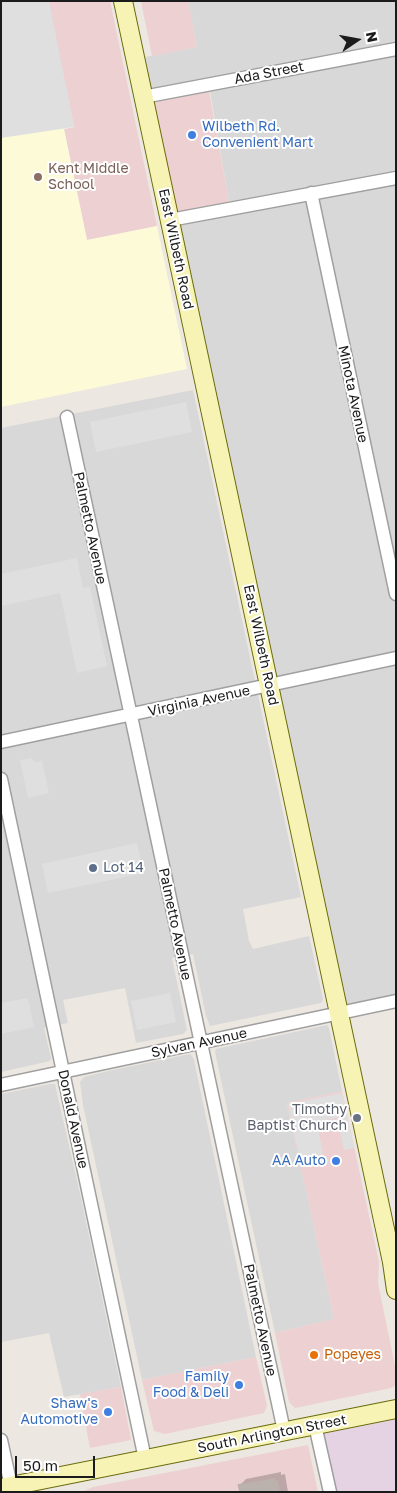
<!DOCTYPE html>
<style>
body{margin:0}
#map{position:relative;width:397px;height:1493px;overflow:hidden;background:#ece7e0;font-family:"Golos Text",sans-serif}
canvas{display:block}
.frame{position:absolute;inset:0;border:2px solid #1b1b1b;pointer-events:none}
.north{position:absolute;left:332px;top:15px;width:50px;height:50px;-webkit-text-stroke:4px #fff;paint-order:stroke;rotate:78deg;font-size:14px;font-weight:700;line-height:20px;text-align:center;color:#1b1b1b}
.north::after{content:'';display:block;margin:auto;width:18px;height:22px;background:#1b1b1b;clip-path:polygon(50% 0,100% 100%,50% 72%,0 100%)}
.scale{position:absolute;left:15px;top:1456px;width:80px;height:22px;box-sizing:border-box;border:2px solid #1b1b1b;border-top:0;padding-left:6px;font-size:15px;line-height:18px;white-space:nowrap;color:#1b1b1b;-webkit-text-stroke:4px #fff;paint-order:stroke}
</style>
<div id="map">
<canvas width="397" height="1493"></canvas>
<div class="frame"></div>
<div class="north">N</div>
<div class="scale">50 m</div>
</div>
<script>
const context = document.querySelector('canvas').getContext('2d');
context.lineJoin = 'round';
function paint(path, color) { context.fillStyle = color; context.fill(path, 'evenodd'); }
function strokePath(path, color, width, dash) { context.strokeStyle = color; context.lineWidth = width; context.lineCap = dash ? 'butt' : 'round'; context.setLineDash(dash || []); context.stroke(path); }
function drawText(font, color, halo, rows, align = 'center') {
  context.font = font + ' "Golos Text",sans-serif'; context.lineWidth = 4; context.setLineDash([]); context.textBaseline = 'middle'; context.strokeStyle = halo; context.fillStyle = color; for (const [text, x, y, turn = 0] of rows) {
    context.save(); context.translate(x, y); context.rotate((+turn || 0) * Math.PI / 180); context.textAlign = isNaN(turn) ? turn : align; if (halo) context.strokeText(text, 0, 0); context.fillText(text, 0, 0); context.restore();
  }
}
paint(new Path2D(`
 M188 1H396V1001L340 1013 170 220 230 208 209 85 143 97 135 59 197 47Z
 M193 390 301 897 243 909 249 941 253 949 309 936 323 999 321 1003 316 1004 210 1026 206 1016 193 954 172 958 187 1030 183 1034 136 1043 125 988 63 1000 68 1023 44 1028 51 1058 50 1061 1 1072V428Z
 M327 1025 329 1028 342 1091 287 1103 334 1319 275 1333 215 1052 216 1049Z
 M190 1054 192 1056 194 1060 256 1357 142 1380 83 1105 80 1082 84 1077 108 1071Z
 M50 1084H55L81 1198 121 1387 64 1397 49 1333 1 1342V1094Z`), '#d9d8d8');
paint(new Path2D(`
 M48 1H110L157 226 87 240 64 129 74 126Z
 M141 1H188L197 47 152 56Z
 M208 85 230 208 170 220 143 97Z
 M342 1091 379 1262 378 1283 396 1371V1385L391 1388 295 1408 289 1402 275 1333 334 1319 287 1103Z
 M256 1357 267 1406 264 1413 165 1434 154 1431 142 1380Z
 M121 1387 131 1440 90 1448 80 1394Z
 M308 1445 318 1492H82L93 1487Z`), '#edd0d1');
paint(new Path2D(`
 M396 1409V1492H330L315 1425Z`), '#e5d3e3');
paint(new Path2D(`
 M1 1 74 127 64 129 87 240 157 226 187 369 1 407Z`), '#fdfad8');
paint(new Path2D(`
 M1 1H49L74 127 1 138Z
 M186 402 192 432 96 452 90 422Z
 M77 558 83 588 90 587 107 666 77 673 60 593 1 606V574Z
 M31 758 36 762 42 761 49 793 28 798 20 760Z
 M137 843 144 873 48 893 42 864Z
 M170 993 176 1022 137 1030 131 1001Z
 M28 998 34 1027 1 1034V1003Z
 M342 1093 354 1148 344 1150 337 1118 311 1123 312 1130 318 1129 323 1154 300 1159 288 1104Z`), '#dfdfdf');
paint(new Path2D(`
 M281 1472V1475L285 1474 288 1492H241L240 1485 246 1479Z`), '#0003');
const building = new Path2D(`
 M275 1478V1481L278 1480 280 1492H240L238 1485Z`);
paint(building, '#bcb2ad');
strokePath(building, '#bdaca4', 1);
const minor = new Path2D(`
 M143 97 396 49
 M311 193 396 594
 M170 220 396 178
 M67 417 284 1431
 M1 742 396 658
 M1 779 145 1459
 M1 1085 396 1001
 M315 1425 330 1492
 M1 1440 11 1486`);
const secondary = new Path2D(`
 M123 1 392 1262 396 1290
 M1 1488 396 1409`);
strokePath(minor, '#9f9f9f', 15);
strokePath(secondary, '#696b09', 20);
strokePath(minor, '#fff', 12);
strokePath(secondary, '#f6f3b5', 18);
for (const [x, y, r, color] of [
 [192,135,5,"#3f7fe0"],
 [38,177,5,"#8d6e63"],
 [93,868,5,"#5c6f8a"],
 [357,1118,5,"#6b7280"],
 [336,1161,5,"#3f7fe0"],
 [314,1355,5,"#e8710a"],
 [239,1385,5,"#3f7fe0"],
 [108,1412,5,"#3f7fe0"]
]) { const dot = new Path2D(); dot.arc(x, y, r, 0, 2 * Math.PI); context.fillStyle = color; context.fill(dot); strokePath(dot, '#fff', 2); }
drawText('14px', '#1b1b1b', '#fff', [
 ["Ada Street",269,73,-11],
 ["East Wilbeth Road",176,249,78],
 ["Minota Avenue",353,394,78],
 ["Palmetto Avenue",90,528,78],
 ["East Wilbeth Road",261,645,78],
 ["Virginia Avenue",199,701,-12],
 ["Palmetto Avenue",175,924,78],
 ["Sylvan Avenue",199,1043,-12],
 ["Donald Avenue",73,1119,78],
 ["Palmetto Avenue",260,1320,78],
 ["South Arlington Street",272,1434,-11]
]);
drawText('14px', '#366cbe', '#fff', [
 ["Wilbeth Rd.",202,127,"left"],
 ["Convenient Mart",202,143,"left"],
 ["AA Auto",326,1161],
 ["Family",229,1377],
 ["Food & Deli",229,1393],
 ["Shaw's",98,1404],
 ["Automotive",98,1420]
], 'right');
drawText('14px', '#785e54', '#fff', [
 ["Kent Middle",48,169],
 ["School",48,185]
], 'left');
drawText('14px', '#4e5e75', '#fff', [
 ["Lot 14",103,868]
], 'left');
drawText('14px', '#5b616d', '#fff', [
 ["Timothy",347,1110],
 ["Baptist Church",347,1126]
], 'right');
drawText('14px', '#c56008', '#fff', [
 ["Popeyes",324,1355]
], 'left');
</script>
